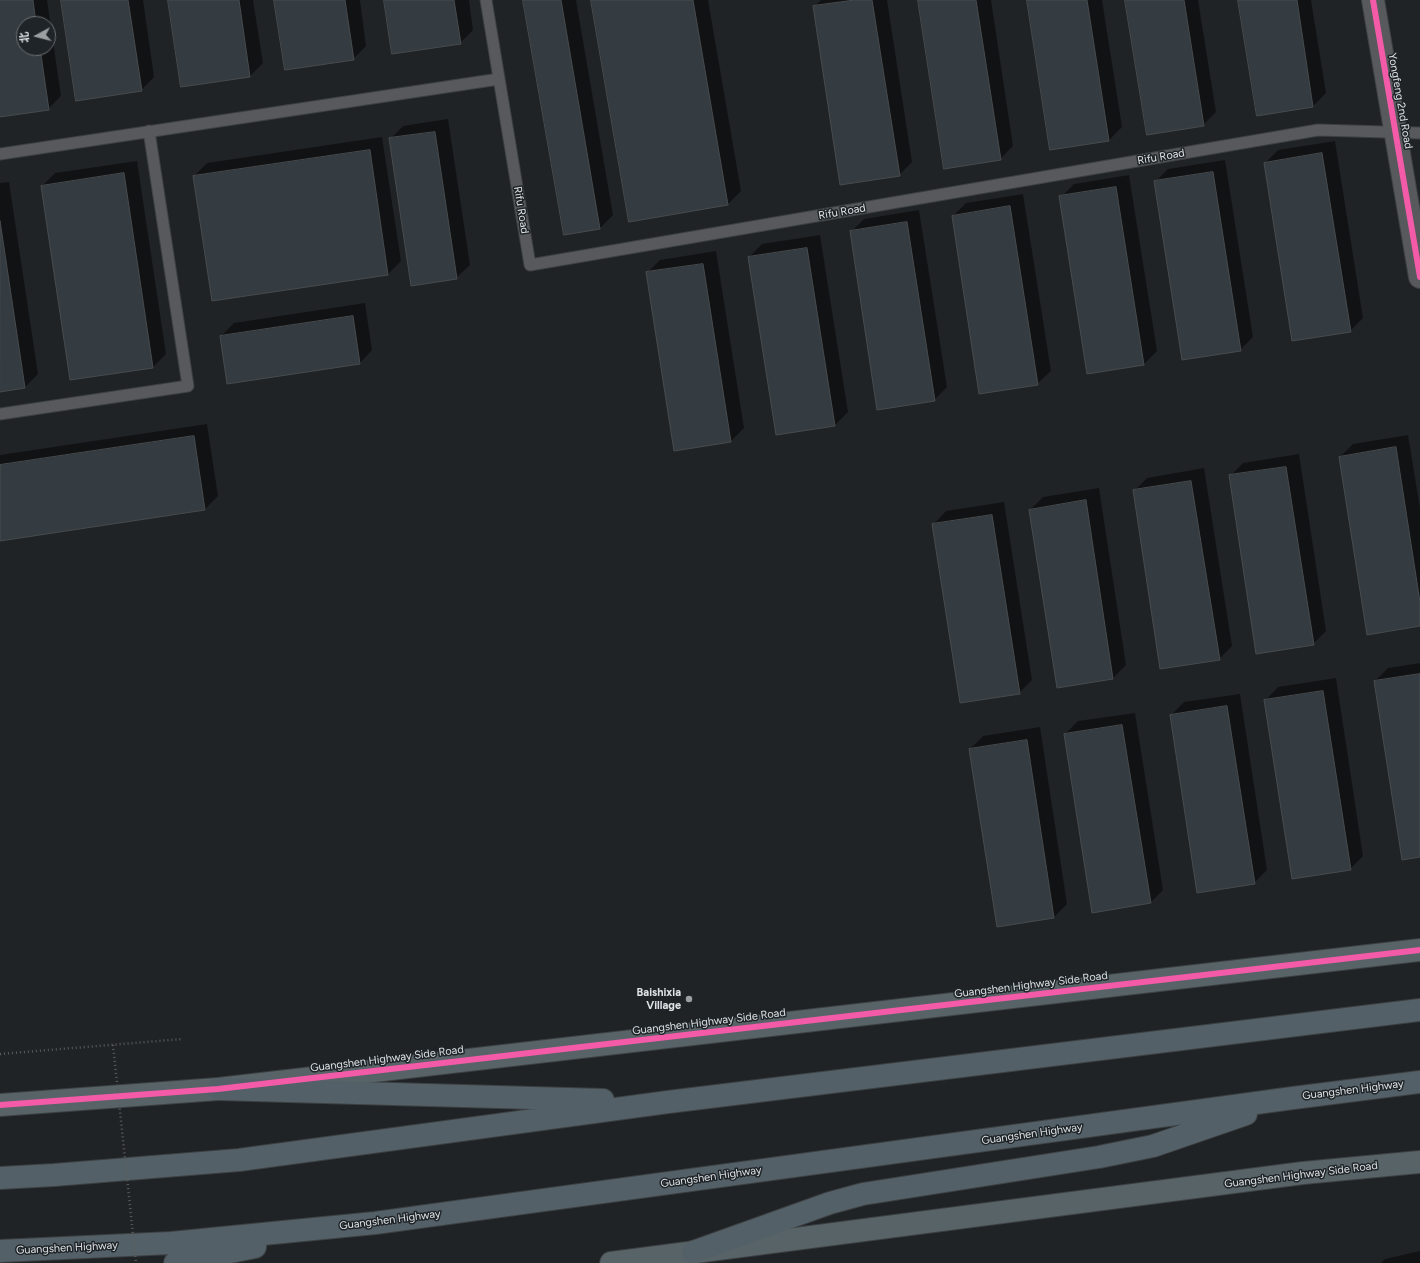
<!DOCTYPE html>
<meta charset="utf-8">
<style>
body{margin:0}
#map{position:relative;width:1420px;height:1263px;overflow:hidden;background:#202326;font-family:Figtree,"Noto Sans SC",sans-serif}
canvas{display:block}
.north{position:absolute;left:16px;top:16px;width:40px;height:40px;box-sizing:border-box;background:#1e2428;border:1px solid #6b7074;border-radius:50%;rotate:263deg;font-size:11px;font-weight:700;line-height:16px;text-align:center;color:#dee2e5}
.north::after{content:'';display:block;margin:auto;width:14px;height:18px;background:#9c9fa2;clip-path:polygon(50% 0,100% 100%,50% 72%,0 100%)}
</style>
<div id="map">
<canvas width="1420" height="1263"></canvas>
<div class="north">北</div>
</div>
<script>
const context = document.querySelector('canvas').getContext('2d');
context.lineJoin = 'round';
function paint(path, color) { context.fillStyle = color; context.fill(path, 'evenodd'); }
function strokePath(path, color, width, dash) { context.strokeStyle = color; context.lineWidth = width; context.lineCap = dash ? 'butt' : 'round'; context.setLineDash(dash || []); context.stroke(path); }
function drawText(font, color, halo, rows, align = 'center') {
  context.font = font + ' Figtree,sans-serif'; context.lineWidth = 3; context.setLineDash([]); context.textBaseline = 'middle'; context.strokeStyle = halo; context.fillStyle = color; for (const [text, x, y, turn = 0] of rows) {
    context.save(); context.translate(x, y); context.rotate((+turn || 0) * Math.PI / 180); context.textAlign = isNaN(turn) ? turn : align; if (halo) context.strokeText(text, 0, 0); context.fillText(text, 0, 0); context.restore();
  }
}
paint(new Path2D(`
 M0 0H47L61 96 48 109 0 116ZM24 24H48V48H24Z
 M62 0H143L154 77 141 90Z
 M169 0H253L263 63 250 76 182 86Z
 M275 0H360L366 46 353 59Z
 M385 0H469L473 30 460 43Z
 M524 0H576L613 215 600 228Z
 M592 0H708L741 191 728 204Z
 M821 0H887L912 162 899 175 814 7Z
 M919 0H991L1013 146 1000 159Z
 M1028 0H1102L1122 127 1109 140Z
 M1126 0H1198L1216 112 1203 125Z
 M1239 0H1311L1326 93 1313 106 1257 115Z
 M448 119 470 265 456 278 390 139 403 126Z
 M382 137 401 261 388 274 213 300 194 176 207 163Z
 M1335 141 1363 318 1350 331 1265 163 1278 150Z
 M1225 160 1253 337 1240 350 1155 182 1168 169Z
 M137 161 166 354 153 367 71 379 42 186 55 173Z
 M1129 175 1157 351 1144 364 1088 373 1061 197 1074 184Z
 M9 182 38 374 25 387 0 391V183Z
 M1023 194 1051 371 1037 384 953 216 966 203Z
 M919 210 947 387 934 400 851 232 864 219Z
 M820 235 848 412 835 425 749 257 762 244Z
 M716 251 744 428 731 441 675 450 647 273 660 260Z
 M365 303 372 350 359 364 221 336 234 323Z
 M207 424 218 496 205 509 0 540V455Z
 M1408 435 1420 508V625L1340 457 1353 444Z
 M1299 454 1326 631 1313 644 1230 476 1243 463Z
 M1204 468 1232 646 1219 659 1134 491 1147 478Z
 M1099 488 1126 665 1113 678 1057 687 1030 510 1043 497Z
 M1004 502 1032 680 1019 693 933 525 946 511Z
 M1420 663V856L1375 681 1388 668Z
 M1336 678 1363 856 1350 869 1265 701 1278 687Z
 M1240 694 1267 870 1254 883 1171 715 1184 702Z
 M1135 713 1163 890 1150 903 1065 734 1078 721Z
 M1040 727 1067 904 1054 917 998 926 970 749 983 736Z
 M1420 1251V1263H1381L1385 1259Z`), '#0007');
const building = new Path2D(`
 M0 0H33L36 24H24V48H40L49 110 0 117Z
 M61 0H128L142 91 76 101Z
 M168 0H239L250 77 181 87Z
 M274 0H345L354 60 285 70Z
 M384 0H454L461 44 392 54Z
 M523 0H561L600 229 564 235Z
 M591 0H693L728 205 629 222Z
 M855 0H872L900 176 840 185 813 6Z
 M918 0H976L1001 160 944 169Z
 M1027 0H1087L1109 141 1050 150Z
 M1125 0H1184L1204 126 1147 135Z
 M1238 0H1297L1313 107 1257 116Z
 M435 132 457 279 411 286 389 138Z
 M370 150 388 275 212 301 193 176Z
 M1322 153 1351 332 1292 341 1264 163Z
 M1213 172 1241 351 1182 360 1154 181Z
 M124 173 153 368 70 380 41 186Z
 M1116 187 1144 365 1087 374 1059 196Z
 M1010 206 1038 385 979 394 952 216Z
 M0 221 25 388 0 392Z
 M907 222 935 401 877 410 850 231Z
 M807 248 835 426 776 435 748 257Z
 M703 264 731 442 674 451 646 272Z
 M353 316 360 364 227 384 220 336Z
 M194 436 205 510 0 541V465Z
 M1396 447 1420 602V626L1367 635 1339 457Z
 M1286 467 1314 645 1256 654 1229 475Z
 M1191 481 1220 660 1160 669 1133 490Z
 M1086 500 1113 679 1057 688 1029 510Z
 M992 515 1020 694 960 703 932 524Z
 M1420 674V857L1402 860 1374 681Z
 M1323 691 1351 870 1292 879 1264 700Z
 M1227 706 1255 884 1197 893 1170 715Z
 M1122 725 1151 903 1092 913 1064 734Z
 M1027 740 1054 918 997 927 969 749Z`);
paint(building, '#343c41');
strokePath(building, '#484b4d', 1);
const service = new Path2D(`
 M486 0 530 265 1318 130 1420 133
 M0 154 499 79
 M0 414 188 386 149 131`);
const minor = new Path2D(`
 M1373 0 1420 277`);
const primary = new Path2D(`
 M0 1105 218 1089 1420 950
 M611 1263 1303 1173 1420 1162`);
const trunk = new Path2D(`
 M218 1089 603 1100
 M0 1178 54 1175 239 1160 668 1102 1420 1010
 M0 1251 171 1243 375 1223 1293 1098 1420 1082
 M693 1252 830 1203 863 1194 1099 1157 1153 1146 1246 1114
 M175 1263 255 1247`);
strokePath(service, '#3c4042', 13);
strokePath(minor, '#3c4042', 24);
strokePath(primary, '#3c4042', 24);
strokePath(trunk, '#3c4042', 24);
strokePath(new Path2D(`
 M0 1054 183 1039`), '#5a5c5d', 2.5, [1, 3]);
strokePath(service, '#57595c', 11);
strokePath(minor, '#57595c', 22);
strokePath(primary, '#586368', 22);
strokePath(trunk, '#546067', 22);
strokePath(new Path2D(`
 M113 1045 136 1263`), '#5a5c5d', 2.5, [1, 3]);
strokePath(new Path2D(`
 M1373 0 1420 277
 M0 1105 218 1089 1420 950`), '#f35aa7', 6);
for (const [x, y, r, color] of [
 [689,999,4,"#9c9fa2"]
]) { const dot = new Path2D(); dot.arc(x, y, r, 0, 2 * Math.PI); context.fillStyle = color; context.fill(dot); strokePath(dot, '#1e2428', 1.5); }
drawText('11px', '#dee2e5', '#1e2428', [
 ["Yongfeng 2nd Road",1400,101,80],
 ["Rifu Road",1161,157,-10],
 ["Rifu Road",521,210,81],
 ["Rifu Road",842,212,-10],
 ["Guangshen Highway Side Road",1031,985,-7],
 ["Guangshen Highway Side Road",709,1022,-7],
 ["Guangshen Highway Side Road",387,1059,-7],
 ["Guangshen Highway",1353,1090,-7],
 ["Guangshen Highway",1032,1134,-8],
 ["Guangshen Highway Side Road",1301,1175,-7],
 ["Guangshen Highway",711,1177,-8],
 ["Guangshen Highway",390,1220,-7],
 ["Guangshen Highway",67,1248,-3]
]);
drawText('bold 11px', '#dee2e5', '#1e2428', [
 ["Baishixia",681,993],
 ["Village",681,1006]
], 'right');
</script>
